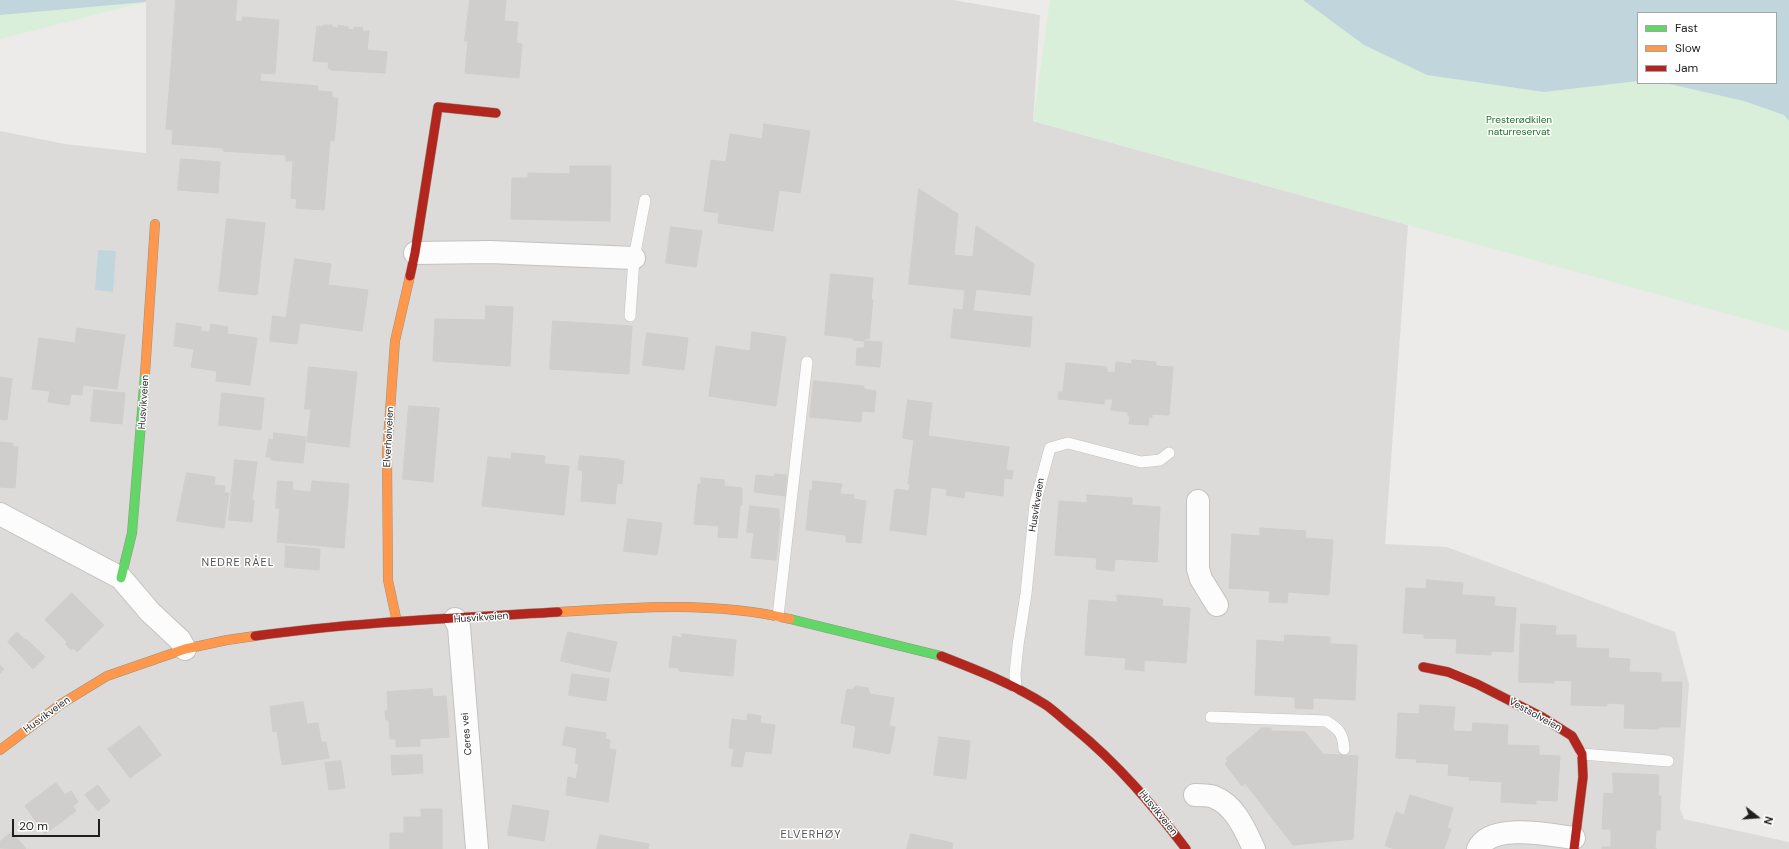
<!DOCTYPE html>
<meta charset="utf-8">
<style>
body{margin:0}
#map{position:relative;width:1789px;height:849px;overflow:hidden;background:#edebe9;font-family:"DM Sans",sans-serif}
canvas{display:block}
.legend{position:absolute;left:1637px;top:12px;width:140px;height:72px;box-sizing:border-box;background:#fff;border:1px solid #a5a5a5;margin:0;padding:5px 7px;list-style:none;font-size:12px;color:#1f1f1f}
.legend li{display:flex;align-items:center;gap:8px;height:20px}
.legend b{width:20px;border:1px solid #a5a5a5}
.north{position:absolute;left:1737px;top:797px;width:40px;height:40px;-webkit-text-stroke:3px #fff;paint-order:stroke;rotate:107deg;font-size:11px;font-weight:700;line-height:16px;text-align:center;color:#1f1f1f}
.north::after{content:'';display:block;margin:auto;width:14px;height:18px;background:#1f1f1f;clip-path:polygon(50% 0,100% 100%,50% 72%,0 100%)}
.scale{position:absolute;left:12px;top:819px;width:88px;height:18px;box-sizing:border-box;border:2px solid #1f1f1f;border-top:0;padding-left:5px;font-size:12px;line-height:14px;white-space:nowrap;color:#1f1f1f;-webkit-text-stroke:3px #fff;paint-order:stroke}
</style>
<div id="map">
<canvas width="1789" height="849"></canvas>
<ul class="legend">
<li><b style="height:5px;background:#63d668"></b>Fast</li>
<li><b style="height:5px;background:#ff974d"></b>Slow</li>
<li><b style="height:5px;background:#b3261e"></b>Jam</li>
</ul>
<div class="north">N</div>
<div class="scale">20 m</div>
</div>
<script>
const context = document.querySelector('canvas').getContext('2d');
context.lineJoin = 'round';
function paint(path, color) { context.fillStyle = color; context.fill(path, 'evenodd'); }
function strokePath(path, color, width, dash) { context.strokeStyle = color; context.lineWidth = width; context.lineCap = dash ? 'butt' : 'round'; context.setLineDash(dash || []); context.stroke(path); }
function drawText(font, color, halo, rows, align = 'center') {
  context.font = font + ' "DM Sans",sans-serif'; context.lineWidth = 3; context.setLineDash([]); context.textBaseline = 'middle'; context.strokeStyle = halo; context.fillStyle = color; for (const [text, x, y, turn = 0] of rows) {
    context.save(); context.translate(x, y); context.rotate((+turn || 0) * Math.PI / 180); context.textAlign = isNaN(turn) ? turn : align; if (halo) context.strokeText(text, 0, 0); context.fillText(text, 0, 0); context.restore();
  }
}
paint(new Path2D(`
 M146 0H953L1040 15 1033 121 1408 225 1385 544 1447 547 1675 632 1689 684 1680 809 1684 819 1789 842V849H0V131L65 144 146 153Z`), '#dcdbda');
paint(new Path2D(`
 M0 0H146V2L0 39Z
 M1050 0H1789V331L1033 121ZM1638 13H1776V83H1638Z`), '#d9efda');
paint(new Path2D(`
 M0 0H146V2L0 15Z
 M1303 0H1789V121L1784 115 1744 101 1665 83H1776V13H1638V81L1544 92 1427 75 1364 45Z
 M98 250 116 251 113 292 95 290Z`), '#c0d6dc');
const building = new Path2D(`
 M176 0H237L235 21 243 22 240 61 172 56Z
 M470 0H506L504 21 518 22 516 43 522 44 519 78 465 73 468 41H465Z
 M243 17 279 20 275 74 261 73 260 81 318 86V91L332 92V98H338L334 141 330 140 324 210 296 208 297 199 291 198 293 161H286V155L223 151V148L172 144 173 130 166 129 172 56 240 61Z
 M324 25H332V27L338 28V25L348 27V29L354 30V27L363 28 362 31H369L367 50 387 52 385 73 331 70 328 68 329 62 313 61 317 26 324 27Z
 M764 124 810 131 800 193 779 190 773 231 718 223 719 213 704 211 711 160 726 162 730 134 762 139Z
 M181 159 220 162 218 193 178 190Z
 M570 166H611L610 221 511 219 512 178H528V173L570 174Z
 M919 189 958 214 954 255 973 257 976 226 1034 264 1030 295 976 289 973 311 963 310 965 290 909 284Z
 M227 219 265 223 257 295 219 291Z
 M671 227 702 231 696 267 666 263Z
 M295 259 331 264 328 285 368 290 362 331 286 321Z
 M831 274 873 278 871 300H873L869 339H864V341L853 340V338L825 335Z
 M486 306 513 307 510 366 433 361 435 319 485 320Z
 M954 309 1032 317 1030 347 951 338Z
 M273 316 287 318 286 321 300 323 297 344 270 341Z
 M553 321 632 326 629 374 550 369Z
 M177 323 201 327V331L208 332H210L211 324 228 327 227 334 257 338 250 385 216 381 217 371 191 367 194 349 174 346Z
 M77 328 125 335 117 389 83 385 82 395 71 394 69 405 48 402 50 391 32 389 39 338 75 343Z
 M752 332 786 337 776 406 709 396 716 346 750 351Z
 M647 333 688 338 684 370 643 365Z
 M865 341 882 342 880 367 856 365 857 348H864Z
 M1132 360 1156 362V366L1173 367 1169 415 1152 414V418L1149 417 1148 425 1129 424 1130 416H1128V412L1111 410 1113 399H1105L1104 404 1058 399 1059 392H1063L1066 363 1107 367V372L1115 373 1116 362 1132 364Z
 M309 367 357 372 349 447 307 442 311 409H305Z
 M0 377 12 379 7 420 0 419Z
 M814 381 864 386V389L876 391 874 412 862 411 861 422 810 417Z
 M94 390 125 393 122 424 91 421Z
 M222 393 264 398 261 430 219 425Z
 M908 400 932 403 928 436 1009 447 1006 470 1013 471 1012 479 1004 478 1003 496 965 491 964 498 946 495 947 489 931 487 926 535 890 530 895 489 909 491 910 484H908L914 440 903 438Z
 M409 406 439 408 433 482 403 479Z
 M274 433 306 437 303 463 271 460V457H266L269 439 273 440Z
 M0 442 13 443V447H18L15 488 0 487Z
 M512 453 545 456 544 464 569 466 564 515 482 506 488 457 511 459Z
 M580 456 619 459V460L624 461 622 484 617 483 615 504 581 501 583 470H578Z
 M235 460 257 462 252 500H254L252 522 229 520Z
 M187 473 215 477 214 485 225 486 224 493H229L224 528 177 521Z
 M775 474 787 475 785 496 754 492 756 475 774 477Z
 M701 478 724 480V486L742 488V505H740L737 538 718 537 719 526 694 524 698 484H701Z
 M278 481 293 482 292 490 311 492 312 481 349 484 344 548 277 542 280 508H276Z
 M813 481 842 484 840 494 854 495 853 499 866 501 861 543 846 542V535L806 530 810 490 812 491Z
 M1087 495 1132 498V505L1160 507 1157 562 1115 559 1114 571 1096 569 1097 558 1055 555 1059 501 1087 503Z
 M750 506 779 509V518H780L776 560 751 558 754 533 747 532Z
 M628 519 662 523 657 555 624 551Z
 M1260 528 1306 531 1305 538 1333 540 1329 595 1288 592 1287 603 1269 602 1270 591 1229 588 1232 534 1260 536Z
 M286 546 320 549 319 570 285 567Z
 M1427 580 1463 583 1462 595 1495 597 1494 606 1516 608 1513 652 1491 651V655L1456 653 1457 639 1424 638V634L1403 633 1406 588 1426 589Z
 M72 593 104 625 77 652 73 648 71 650 65 644 67 642 45 620Z
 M1117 595 1163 599 1162 606 1190 608 1186 663 1144 660V671L1125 669 1126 658 1085 655 1089 600 1117 602Z
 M1521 624 1556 626 1555 635H1576V648L1609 649 1608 658 1630 659 1629 672 1661 673V682H1682L1680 727H1659V729L1624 728 1625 704 1607 703V706L1571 705 1572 681 1554 680V683L1519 682Z
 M17 632 25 640 26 639 45 657 33 669 8 642Z
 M568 632 617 642 610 672 561 661Z
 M682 634 736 640 733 676 679 671V668L669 667 673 636 682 638Z
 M1285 635 1330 637V644L1357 645 1355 700 1313 698V709L1295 708V697L1255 695 1257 640 1284 642Z
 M0 665 4 669 0 673Z
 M572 674 609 679 606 701 569 695Z
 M856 686 868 688 870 694 894 698 889 726 895 727 890 754 853 747 856 726 841 723 847 689 852 690Z
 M432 689 433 697 446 696 449 737 420 739V746L396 747V739H390L389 720H386L385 711H388L387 692Z
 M303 702 307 724 318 723 321 742H326L329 758 282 765 277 731 273 732 270 707Z
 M1420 705 1455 707 1453 731 1472 732 1473 723 1508 725 1507 745 1539 746V755L1560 756 1557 801 1536 800V804L1501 802 1502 782 1469 780 1470 777 1448 775 1449 764 1416 762 1417 759 1396 758 1398 713 1419 714Z
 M748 714 761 716 760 723 775 725 771 754 745 751 742 767 731 766 734 749 729 748 732 719 747 721Z
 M140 726 161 755 130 778 108 749Z
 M566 727 606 733 605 739 610 740 609 749 616 750 608 802 566 795 568 777 576 779 579 764 575 763 577 748 563 745Z
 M1262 728H1271V731L1305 732 1323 754 1358 756 1353 839 1293 845 1245 783 1242 786 1225 764 1228 761 1226 759Z
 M939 737 970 741 966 779 934 775Z
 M422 755 423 773 392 775 391 756Z
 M341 761 345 788 329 790 325 763Z
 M1613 773 1659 775 1658 796H1661L1660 830H1656L1655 849H1657H1602V847H1611V829H1602L1604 793 1613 794Z
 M56 783 65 795 71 791 78 802 73 806 76 811 45 834 25 806Z
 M98 785 110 801 98 811 85 795Z
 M1410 795 1453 808 1447 828 1451 829 1444 849H1395L1385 846 1396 812 1404 815Z
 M513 805 549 811 544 841 508 835Z
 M421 809H442V849H390V833H404V817H421Z
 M12 832 26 849 0 848V842Z
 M911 834 953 843 952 849H907Z
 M600 835 649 844 648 849H597Z`);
paint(building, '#d0cecc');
strokePath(building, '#d0cdca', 1);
const lane = new Path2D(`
 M630 316 634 258 645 200
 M778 616 807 362
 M1016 688 1015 674 1018 645 1026 594 1035 504 1050 448 1068 443 1141 462 1160 460 1169 453
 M1211 717 1326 721C1339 729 1343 733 1344 749
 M1582 754 1668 761`);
const street = new Path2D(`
 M415 253 490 252 634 258
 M1198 501V569L1201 579 1217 605
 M0 514 121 578 150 612 180 640 185 649
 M455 619 459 627 477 849
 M1195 795C1201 795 1209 795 1214 797 1236 806 1245 830 1254 849
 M1478 849C1491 822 1551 835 1574 838`);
const fast = new Path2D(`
 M121 578 132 533 145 374
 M790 619 941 656`);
const slow = new Path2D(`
 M145 374 155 224
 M558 612C633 607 716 601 790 619
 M397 622 388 580 387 453 395 341 410 276
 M0 750 61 704 107 676 185 649 227 640 255 636`);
const jam = new Path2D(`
 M410 276 415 253 438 107 496 113
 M255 636C355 622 457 618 558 612
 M941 656C977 670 1013 684 1046 705 1056 712 1065 721 1074 728 1119 765 1151 803 1186 849
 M1423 667 1448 672 1477 684 1542 717 1572 736 1582 754 1583 777 1574 849`);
strokePath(lane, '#c3c2c1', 12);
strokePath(street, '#c3c2c1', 24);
strokePath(fast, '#939583', 10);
strokePath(slow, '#939583', 10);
strokePath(jam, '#939583', 10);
strokePath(lane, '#fcfcfc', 11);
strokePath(street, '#fcfcfc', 22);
strokePath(fast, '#63d668', 9);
strokePath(slow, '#ff974d', 9);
strokePath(jam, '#b3261e', 9);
drawText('10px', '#197122', '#fff', [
 ["Presterødkilen",1519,120],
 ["naturreservat",1519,132]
]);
drawText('10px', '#1f1f1f', '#fff', [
 ["Husvikveien",144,402,-86],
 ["Elverhøiveien",389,437,-87],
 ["Husvikveien",1037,505,-81],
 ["Husvikveien",481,618,-4],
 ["Husvikveien",47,715,-36],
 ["Vestsolveien",1535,715,29],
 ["Ceres vei",467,734,-95],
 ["Husvikveien",1158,813,51]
]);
context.letterSpacing = '1px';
drawText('11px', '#525252', '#fff', [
 ["NEDRE RÅEL",238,563],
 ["ELVERHØY",811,835]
]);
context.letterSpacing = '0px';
</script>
